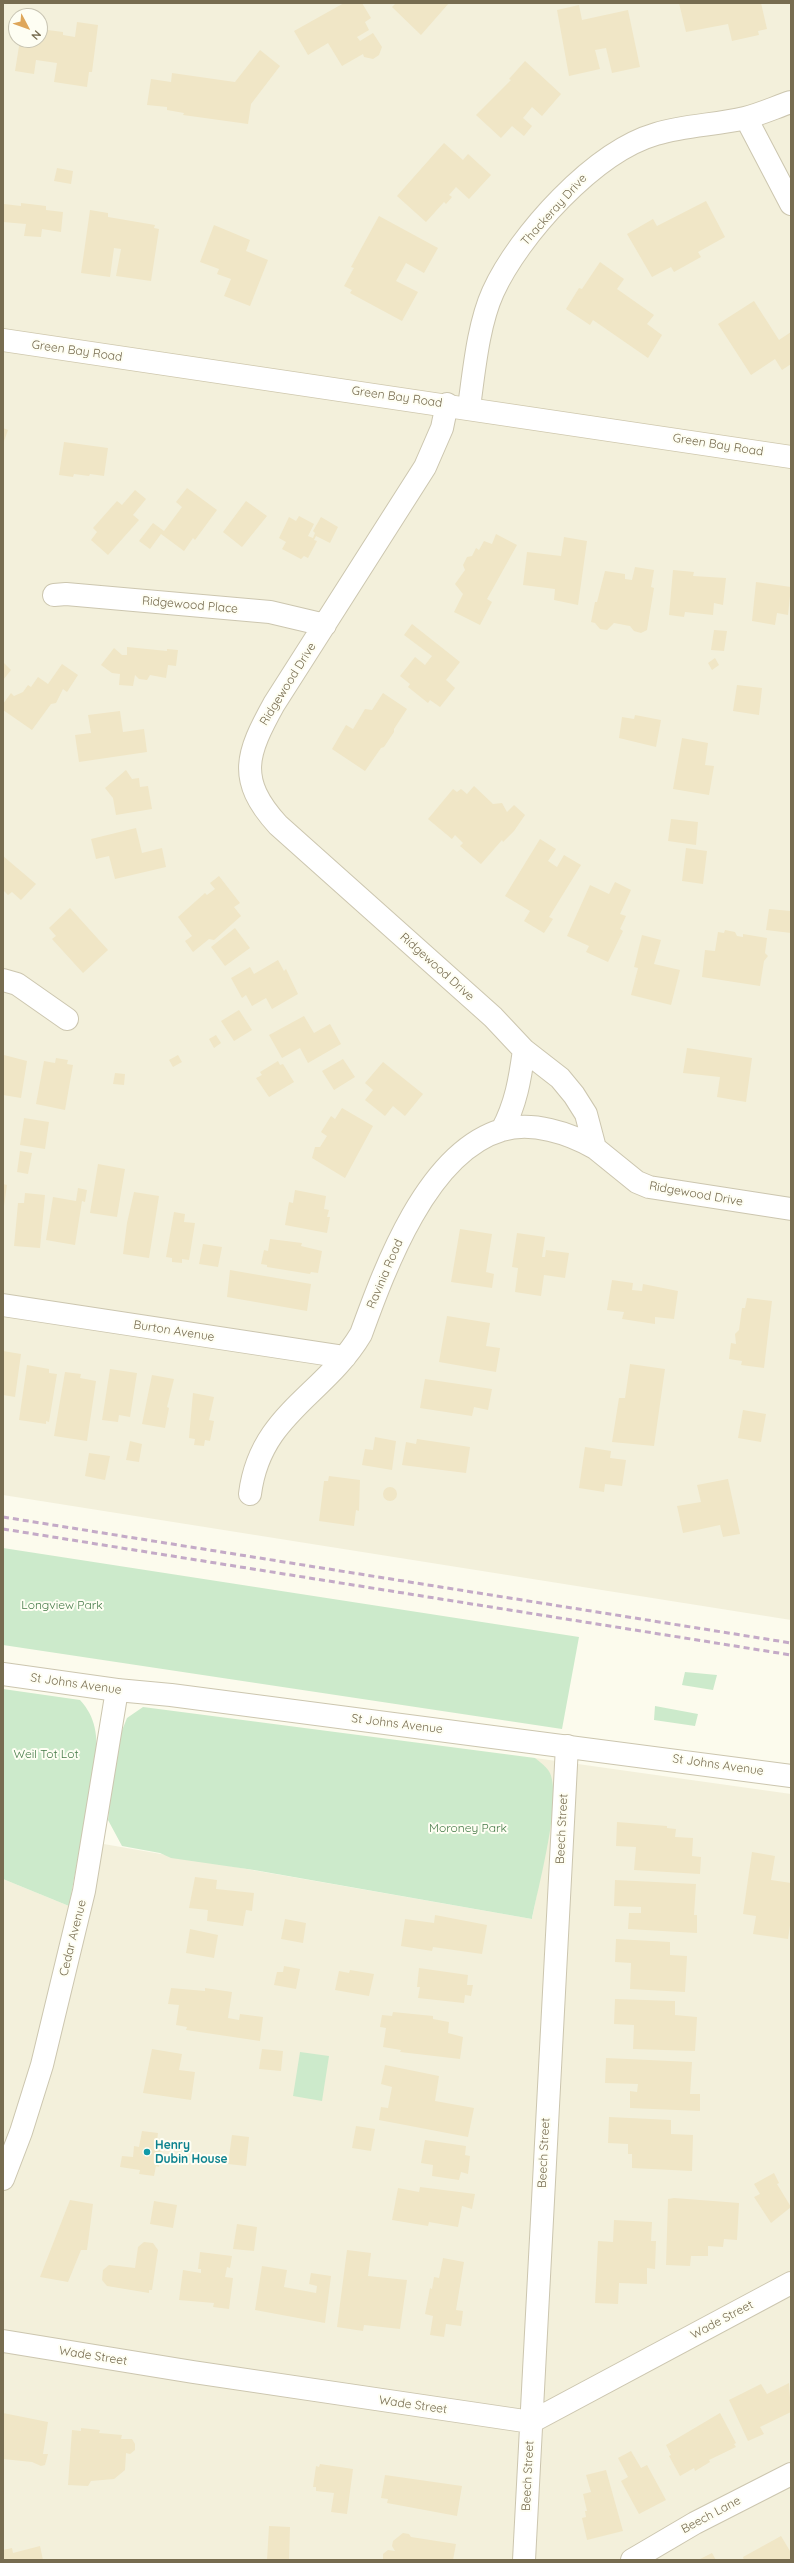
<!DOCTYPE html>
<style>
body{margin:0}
#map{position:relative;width:794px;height:2563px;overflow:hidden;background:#fcfbed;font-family:Quicksand,sans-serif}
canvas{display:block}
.frame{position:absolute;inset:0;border:4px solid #776c50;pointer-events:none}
.north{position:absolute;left:8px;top:8px;width:40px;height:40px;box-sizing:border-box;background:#fefef3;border:1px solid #c8c4b2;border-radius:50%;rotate:131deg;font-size:11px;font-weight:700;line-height:16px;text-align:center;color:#776c50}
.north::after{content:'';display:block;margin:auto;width:14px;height:18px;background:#dea65a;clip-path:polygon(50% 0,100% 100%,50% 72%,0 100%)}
</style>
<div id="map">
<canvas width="794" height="2563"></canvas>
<div class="frame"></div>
<div class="north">N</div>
</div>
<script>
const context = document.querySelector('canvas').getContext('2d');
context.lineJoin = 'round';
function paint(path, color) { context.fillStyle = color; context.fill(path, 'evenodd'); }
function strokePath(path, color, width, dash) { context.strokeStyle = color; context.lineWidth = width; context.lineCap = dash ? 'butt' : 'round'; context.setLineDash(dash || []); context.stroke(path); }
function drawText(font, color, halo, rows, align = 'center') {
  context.font = font + ' Quicksand,sans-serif'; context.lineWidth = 4; context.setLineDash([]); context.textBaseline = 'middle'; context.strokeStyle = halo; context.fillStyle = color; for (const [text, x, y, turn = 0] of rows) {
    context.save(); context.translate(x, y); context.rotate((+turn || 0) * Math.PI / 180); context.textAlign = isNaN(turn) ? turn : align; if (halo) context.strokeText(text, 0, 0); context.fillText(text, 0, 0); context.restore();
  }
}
paint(new Path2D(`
 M3 3H791V1620L3 1495ZM16 16H40V40H16Z
 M535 1758 791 1794V2560H3V1879L69 1906 81 1840 532 1919 553 1809 550 1773Z`), '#f3f0db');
paint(new Path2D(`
 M3 1548 579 1637 562 1729 3 1645Z
 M685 1672 717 1675 713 1690 682 1685Z
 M3 1689 80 1700C96 1717 98 1737 96 1760L69 1906 3 1879Z
 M655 1706 698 1714 695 1726 654 1720Z
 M143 1707 535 1758C540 1762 547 1767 550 1773 562 1801 538 1887 532 1919L254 1870 171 1858 160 1853 122 1846 108 1820 112 1779 119 1738 127 1718Z
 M300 2052 329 2056 322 2101 293 2096Z`), '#cceacb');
paint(new Path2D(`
 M344 3H362L371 18 365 22 369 30 357 37 360 41 373 33 382 47 379 55 373 59 364 57 363 54 342 66 328 43 308 55 294 31Z
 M396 3H449L421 35 392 7Z
 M679 3H761L767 29 758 31 759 35 732 41 728 24 686 32Z
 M579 5 582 20 628 10 640 67 612 73 606 48 595 50 600 69 569 76 557 10Z
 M77 22 98 25 92 72H89L87 87 54 82 57 63 36 60 34 74 15 71 20 40H40V29L63 32V35L75 37Z
 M260 50 280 66 251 104 248 124 183 115 184 113 167 110V107L147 105 151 79 171 82 172 73 235 82Z
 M525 61 561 94 542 116 532 107 523 118 532 126 524 136 512 126 501 138 476 115 511 80 509 79Z
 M444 143 463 160 468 154 491 175 469 199 456 187 449 195 452 197 446 204 444 202 426 222 397 196Z
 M57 168 73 171 71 184 54 181Z
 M706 201 725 237 698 252 701 257 674 272 671 267 652 277 627 234 653 219 657 226Z
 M21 203 46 206V210L63 212 61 232 42 229 41 237 24 236 26 224 3 222 4 204 21 206Z
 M90 210 108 213V217L155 225 154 228 159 229 151 281 116 276 121 249 114 248 110 277 81 273Z
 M379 216 438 248 424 273 406 263 396 281 418 292 402 321 350 293 352 290 344 286 354 268 351 267Z
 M214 225 250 240 246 251 268 260 250 306 224 296 231 279 217 274 219 269 200 262Z
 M600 262 624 279 617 289 654 315 647 324 662 335 648 358 593 320 590 325 566 309 579 288 582 289Z
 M754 301 779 340 791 332V364L782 370 775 359 751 375 718 324Z
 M3 428 8 430 3 444Z
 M64 442 108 448 104 476 90 474 89 476 74 474 73 477 59 475Z
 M187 488 217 510 195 540 193 538 184 551 161 534 150 549 139 541 153 523 164 531 182 507 176 502Z
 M135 490 146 499 133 515 139 520 108 555 91 540 97 532 93 528 117 501 122 505Z
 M246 501 267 516 242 547 223 532Z
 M299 516 314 524 308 536 313 538 315 533 313 531 321 517 338 527 330 543 316 536 314 540 317 541 308 558 304 556 301 559 282 549 286 542 279 538 289 517 296 521Z
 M496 534 517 545 487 599 492 602 480 625 454 612 463 594 455 584 465 570 463 565 467 557 472 556 476 548 479 550 484 541 492 544Z
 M564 537 587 541 578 605 554 600 555 589 523 585 527 552 561 556Z
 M635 567 654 570 651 587 654 588 647 630 641 633 634 631 630 626 614 623 607 630 600 629 595 623 591 622 595 602H597L605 571 625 574V579L632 580Z
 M673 570 694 572 693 576 726 578 723 605 714 603 713 615 685 612 684 617 669 615Z
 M756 582 791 587 788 615 777 613 775 625 752 621Z
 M412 624 460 662 446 680 455 688 440 707 430 700 428 703 408 687 410 684 400 676 415 657 425 665 432 656 404 635Z
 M714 630 727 631 724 651 711 650Z
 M127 647 167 651V649L178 650 176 666 168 665 166 678 150 675 147 680 139 679 135 675 133 686 119 685 120 674 112 673 101 665 114 648 122 655H127Z
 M715 658 719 665 712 670 708 663Z
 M3 662 11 670 3 680Z
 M62 664 78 675 67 692 63 689 56 703 51 704 32 730 3 710V704L11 693 14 696 23 692 28 685 31 687 38 677 48 684Z
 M737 685 762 688 759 715 733 711Z
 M383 693 407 709 394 729V732L384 747 381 748 365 771 332 749 346 725 353 729 365 709 372 710Z
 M120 711 123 732 144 729 147 752 79 762 75 735 91 733 88 715Z
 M635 715 661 720 656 747 619 738 622 717 634 719Z
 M682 738 708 743 705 765 714 766 709 795 673 789Z
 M126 770 132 779 139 778 140 787 148 786 152 809 116 815 113 798 105 788Z
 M474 786 493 804 502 803 507 812 514 805 525 815 514 831 503 842 502 840 481 864 460 846 463 843 455 835 452 839 428 819 453 789 457 792 461 789 467 794Z
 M671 819 698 822 696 845 668 841Z
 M136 828 142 853 162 848 166 867 115 879 109 856 96 859 91 839Z
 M540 839 556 849 548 861 557 867 564 855 581 865 549 917 553 919 544 933 524 921 530 911 505 896Z
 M686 848 707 851 703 884 682 881Z
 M3 856 36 884 21 900 12 892 8 895 3 890Z
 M219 876 240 903 234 907 241 916 214 940 209 939 193 952 185 941 192 936 178 917 205 893 207 895 215 889 210 883Z
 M615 882 631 890 620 914 626 916 620 929 623 931 608 962 586 952 589 946 567 936 590 885 609 894Z
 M70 908 108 950 83 973 52 939 56 936 49 928Z
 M769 909 791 911V933L766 930Z
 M235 928 250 948 225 966 211 947Z
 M725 930 735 932 737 936 743 937V934L767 938 765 953 768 956 764 961 760 986 702 977 705 950 715 951 718 932 724 933Z
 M642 935 661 940 654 964 680 970 671 1005 631 995 638 968 634 967Z
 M278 960 284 971 286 969 298 994 272 1009 266 998 252 1006 246 995 242 998 231 978 250 967 254 974Z
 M239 1010 252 1030 234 1041 221 1021Z
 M304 1016 314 1033 330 1024 341 1044 308 1063 300 1048 282 1058 269 1035Z
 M216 1035 221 1043 214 1048 209 1039Z
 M687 1048 752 1058 746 1102 717 1097 720 1077 683 1073Z
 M4 1055 27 1061 21 1098 3 1095Z
 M178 1055 182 1062 173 1067 169 1060Z
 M56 1058 68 1060 67 1064 73 1065 65 1110 36 1104 44 1061 55 1063Z
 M343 1059 355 1077 334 1090 322 1071Z
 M278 1061 280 1065 283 1064 294 1082 269 1097 256 1078 262 1075 260 1072Z
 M383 1062 423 1094 405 1116 393 1106 385 1116 365 1100 373 1090 365 1083Z
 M115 1073 125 1074 124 1085 113 1084Z
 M342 1108 373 1126 345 1178 312 1158 315 1147H320L327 1136 321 1132 331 1116 335 1119Z
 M24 1118 49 1122 45 1149 20 1145Z
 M20 1151 32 1153 28 1174 17 1172Z
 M98 1164 125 1169 117 1217 90 1213Z
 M3 1184 7 1185 4 1206H3Z
 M78 1188 87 1190 85 1202 82 1201 75 1245 46 1240 53 1197 76 1201Z
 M295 1190 326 1196 324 1209 329 1210 327 1217H330L327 1233 285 1225 289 1202 293 1203Z
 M134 1192 159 1196 149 1258 123 1254 127 1223Z
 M25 1193 45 1195 40 1248 14 1246 18 1203H24Z
 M174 1212 185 1214 184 1222 195 1223 189 1260 182 1259V1263L172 1262V1258L166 1257Z
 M460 1229 492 1234 486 1272 494 1274 492 1288 451 1282Z
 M517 1233 545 1237 542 1257H545L546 1250 569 1253 565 1278 544 1275 541 1296 515 1292 518 1268 512 1267Z
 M270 1239 302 1243 301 1246 322 1251 318 1273 311 1272 310 1274 267 1267V1265L261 1264 264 1250 268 1251Z
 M203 1244 222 1247 218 1267 199 1264Z
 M230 1270 311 1284 307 1311 227 1297Z
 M612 1280 633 1283 632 1290 642 1291 643 1284 678 1291 674 1319 655 1317V1324L622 1319 624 1312 607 1310Z
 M747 1298 772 1301 764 1368 741 1365 742 1361 729 1359 731 1343 736 1344 735 1334 739 1330 742 1308H745Z
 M447 1316 490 1323 486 1346 500 1348 496 1372 439 1362Z
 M3 1351 21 1354 15 1397 3 1395Z
 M630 1364 665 1369 654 1446 612 1442 619 1398H625Z
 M27 1365 49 1369V1373L57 1374 49 1422 46 1421V1424L19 1420Z
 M110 1369 137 1373 130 1417 119 1415 118 1422 102 1420Z
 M65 1372 81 1374 80 1378 96 1381 87 1441 54 1436Z
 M152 1375 174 1379 167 1407 169 1408 165 1428 142 1424Z
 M425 1379 492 1389 488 1410 474 1407 472 1416 420 1408Z
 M193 1393 214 1397 209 1420 214 1421 210 1441 205 1440 204 1446 194 1445 195 1439 189 1438Z
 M743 1410 766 1414 761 1442 738 1438Z
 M375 1437 396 1441 392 1470 362 1465 365 1449 373 1450Z
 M417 1439 470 1447 466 1473 402 1465 406 1442 416 1444Z
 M130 1441 142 1444 139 1462 126 1460Z
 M585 1447 611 1451 610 1458 626 1460 622 1486 605 1484 604 1492 579 1488Z
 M89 1453 110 1456 105 1480 85 1476Z
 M329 1476 360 1480 359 1511 356 1510 354 1526 319 1521 324 1481H328Z
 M728 1479 740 1534 723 1537 720 1525 683 1533 677 1506 701 1502 697 1485Z
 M383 1494a7 7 0 1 1 14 0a7 7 0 1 1-14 0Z
 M617 1822 667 1826V1828L676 1829 675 1837 693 1838 692 1856 701 1857 700 1874 634 1870 636 1847 616 1846Z
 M752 1852 775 1856 771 1880 791 1883V1919L788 1939 753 1934 756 1916 743 1914Z
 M195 1877 217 1880 216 1889 254 1893 252 1911 246 1910 243 1926 207 1921 208 1910 189 1908Z
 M615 1880 696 1884 694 1915H697V1933L628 1929 629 1913H641V1907L614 1906Z
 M435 1915 487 1925 482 1954 433 1947 432 1951 401 1946 405 1919 434 1923Z
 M285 1919 306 1923 303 1943 281 1939Z
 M190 1929 218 1935 214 1958 186 1953Z
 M616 1939 670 1942V1955L687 1956 685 1992 630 1989 631 1963 615 1962Z
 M284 1966 300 1969 296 1989 274 1985 277 1972H283Z
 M419 1968 468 1975 467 1985H473L471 1996 465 1995 464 2003 418 1998 420 1987H417Z
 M350 1970 374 1974 369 1996 335 1990 339 1971 349 1973Z
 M171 1988 205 1991V1988L232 1992 228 2018 239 2020 240 2014 263 2017 260 2041 186 2030 187 2027 176 2025 179 2005 168 2004Z
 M615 1999 675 2001V2015L697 2017 695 2051 633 2049 634 2025 614 2024Z
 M393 2012 433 2016V2019L449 2022 448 2033 463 2037 460 2059 400 2052 401 2050 383 2047 386 2028 380 2027 382 2015 392 2016Z
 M152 2049 182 2054 179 2070 195 2072 191 2100 143 2093Z
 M262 2049 283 2051 281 2071 259 2069Z
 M606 2058 692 2062 690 2094H700V2111L630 2108V2091L637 2092 638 2084 605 2083Z
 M385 2065 439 2076 435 2101 474 2108 468 2137 379 2120 381 2107 388 2108 392 2087 381 2084Z
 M609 2117 671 2120V2134L693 2135 692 2171 632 2168V2154H628V2144L608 2143Z
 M356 2126 375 2129 371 2151 352 2148Z
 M142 2131 158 2133 156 2148 162 2149 159 2167 156 2166 154 2176 139 2174 140 2170 120 2167 122 2156 133 2157 134 2146 139 2147Z
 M232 2135 249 2137 246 2166 228 2164Z
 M425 2140 466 2146 465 2155 470 2156 468 2174 461 2172 459 2180 432 2176 433 2165 421 2163Z
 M774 2173 779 2183 777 2184 791 2207 771 2223 754 2197 760 2194 754 2184Z
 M420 2187 475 2194 472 2209 462 2206 458 2227 429 2222 428 2226 392 2220 398 2188 419 2192Z
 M674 2198 739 2203 737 2240 724 2239 723 2247 708 2246V2256H691L690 2266 666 2265 668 2199Z
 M70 2200 93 2204 87 2250H81L68 2282 40 2277Z
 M154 2201 177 2205 173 2228 150 2224Z
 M614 2220 652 2222 651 2241H656L655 2269 647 2268V2284L619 2283 618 2304 595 2303 598 2241 613 2242Z
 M237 2224 257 2227 254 2251 233 2249Z
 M144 2242 153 2243 158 2250 152 2290H149V2293L107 2286 102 2280 103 2270 109 2265 135 2268 138 2247Z
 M347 2250 371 2253 368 2276 407 2280 400 2329 364 2325 363 2331 337 2327Z
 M200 2252 232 2256 230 2268 227 2267 225 2277 233 2278 229 2309 213 2307 214 2303 179 2300 183 2270 201 2273V2269H198Z
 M443 2258 464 2262 456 2310 463 2311 461 2326 446 2324 444 2337 430 2335 433 2316 425 2314 430 2288 432 2289 434 2277 439 2278Z
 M262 2266 287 2270 284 2287 316 2293 317 2286 309 2284 311 2273 331 2276 325 2323 255 2310Z
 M789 2383 791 2412 760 2427 764 2434 748 2441 729 2400 761 2384 767 2394Z
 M3 2413 48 2422 43 2454H48L45 2465 41 2466 32 2462 3 2459Z
 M720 2413 736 2443 734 2444 736 2447 709 2460 710 2462 695 2471 694 2468 680 2476 669 2456 671 2455 666 2445Z
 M81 2428 100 2430 99 2433 122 2435 121 2439H132L135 2444V2450L130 2454 126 2453 125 2470 114 2479 91 2481 88 2486 68 2485 72 2430 81 2431Z
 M631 2451 641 2468 647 2465 666 2500 639 2514 621 2481 628 2477 618 2458Z
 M320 2464 353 2469 347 2514 331 2512 334 2493 316 2491V2487H313L316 2466 319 2467Z
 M606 2470 623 2531 587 2540 582 2518 586 2517 585 2511H587L583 2494 591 2492 586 2475Z
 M385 2475 462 2486 457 2516 387 2503 388 2499 381 2498Z
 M269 2526 290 2527 289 2560H267Z
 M403 2533 409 2534 411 2537 456 2544 453 2560H383V2554L388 2550 395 2551 392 2546 393 2541Z
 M781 2536 790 2551 791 2560H744L743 2557Z
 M40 2546 43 2560H3V2550L12 2548 13 2553Z
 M712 2553 716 2560H698Z`), '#f0e6c6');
const minor = new Path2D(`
 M746 118 791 204
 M447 404 442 428 425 467 274 704C247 753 236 779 278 825L493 1017 524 1050 560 1078 574 1095 586 1114 595 1148 637 1182 649 1187 791 1209
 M469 407C474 372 478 325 493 292 519 235 594 152 656 134 685 125 716 125 745 118 761 114 776 107 791 102
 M54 595 66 594 270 612 325 625
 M3 980 17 984 67 1019
 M502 1130C516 1104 520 1079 524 1050
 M3 1305 345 1357
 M250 1494C260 1414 324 1396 361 1334 385 1268 427 1152 502 1130 532 1121 569 1133 595 1148
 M3 2179 21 2132 42 2065 84 1891 117 1690
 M3 2341 193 2372 531 2422 791 2283
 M524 2560 567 1746
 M632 2560 695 2523 791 2474`);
const tertiary = new Path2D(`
 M3 1674 117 1690 171 1695 791 1776`);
const secondary = new Path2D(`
 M3 340 791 457`);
strokePath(minor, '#ccc6af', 24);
strokePath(tertiary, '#ccc6af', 24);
strokePath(secondary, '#cfc8ae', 24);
strokePath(minor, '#fff', 22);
strokePath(tertiary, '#fff', 22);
strokePath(secondary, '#fff', 22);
strokePath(new Path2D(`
 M3 1517 791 1643
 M3 1529 791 1655`), '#c4aac7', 3, [6, 4]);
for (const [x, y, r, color] of [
 [147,2152,4,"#0f9aa8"]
]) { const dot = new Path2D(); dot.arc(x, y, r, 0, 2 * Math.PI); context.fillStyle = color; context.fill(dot); strokePath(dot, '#fefef3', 1.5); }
drawText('12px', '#776c50', '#fefef3', [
 ["Thackeray Drive",554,210,-48],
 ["Green Bay Road",77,351,8],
 ["Green Bay Road",397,397,8],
 ["Green Bay Road",718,445,9],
 ["Ridgewood Place",190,605,5],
 ["Ridgewood Drive",288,684,-58],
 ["Ridgewood Drive",437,967,42],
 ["Ridgewood Drive",696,1194,10],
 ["Ravinia Road",385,1274,-67],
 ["Burton Avenue",174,1331,9],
 ["St Johns Avenue",76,1684,8],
 ["St Johns Avenue",397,1724,7],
 ["St Johns Avenue",718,1765,8],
 ["Beech Street",562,1829,-87],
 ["Cedar Avenue",73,1938,-76],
 ["Beech Street",544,2153,-87],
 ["Wade Street",722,2320,-28],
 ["Wade Street",93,2356,9],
 ["Wade Street",413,2405,8],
 ["Beech Street",528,2476,-87],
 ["Beech Lane",711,2515,-28]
]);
drawText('12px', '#487c4b', '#fefef3', [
 ["Longview Park",62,1605],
 ["Weil Tot Lot",46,1754],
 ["Moroney Park",468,1828]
]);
drawText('bold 12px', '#0d838f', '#fefef3', [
 ["Henry",155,2145],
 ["Dubin House",155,2159]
], 'left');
</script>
